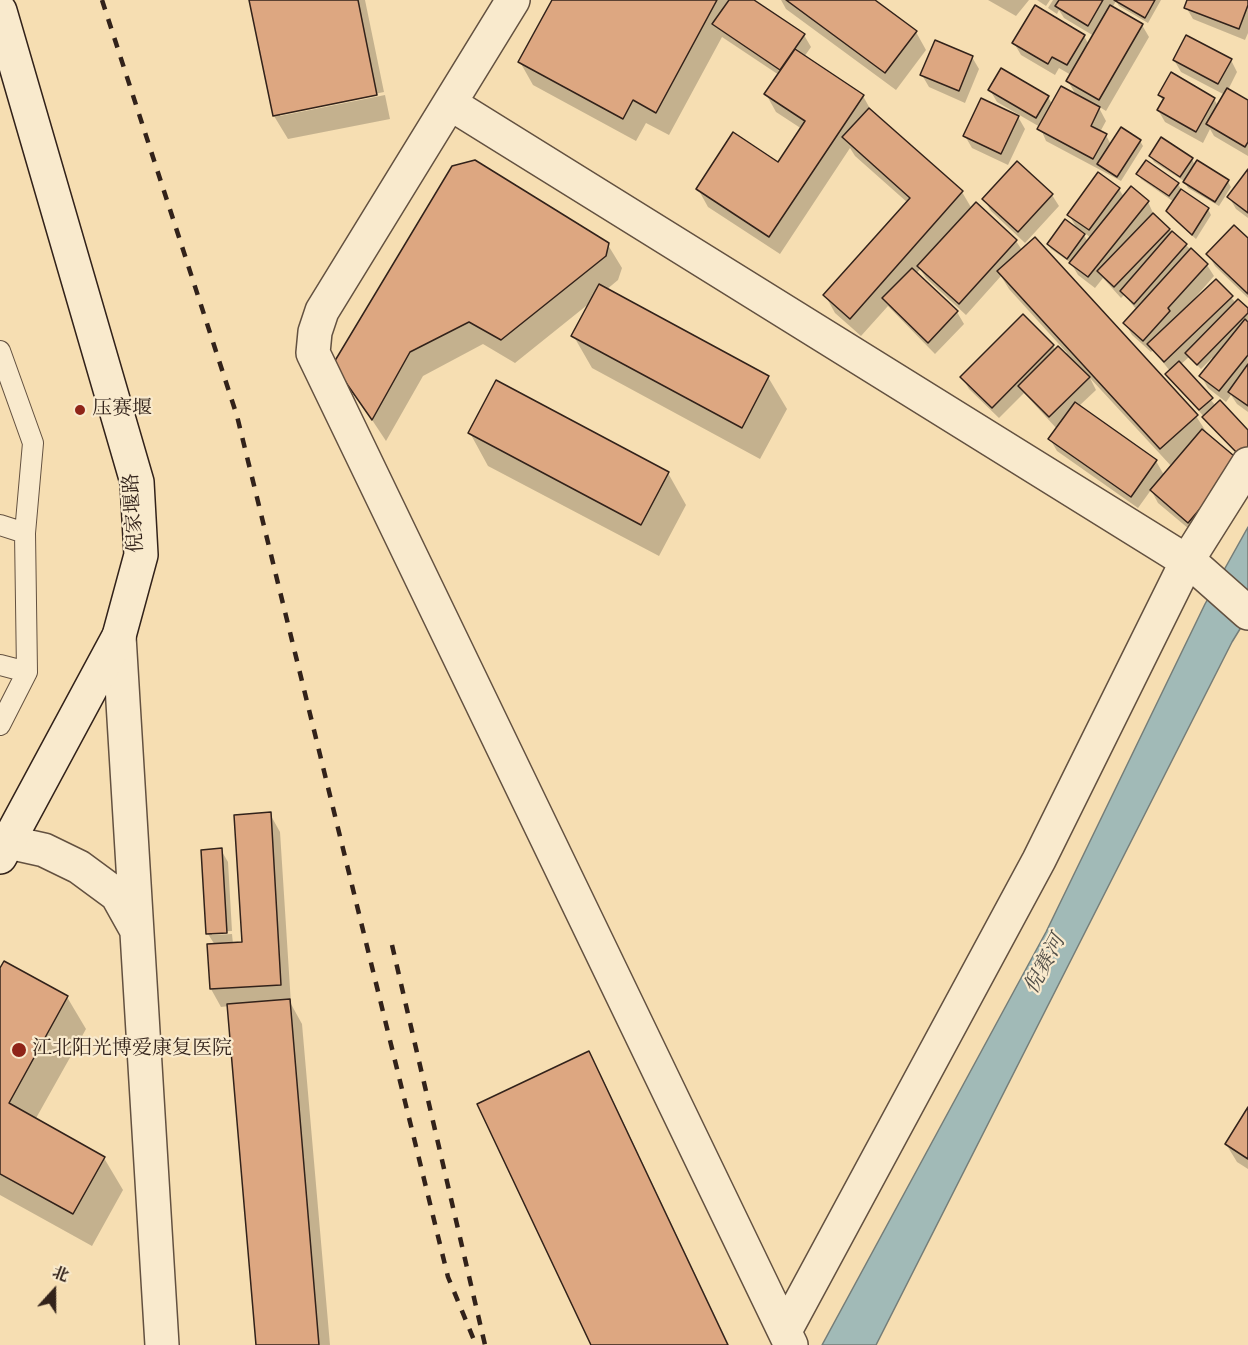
<!DOCTYPE html>
<meta charset="utf-8">
<style>
body{margin:0}
#map{position:relative;width:1248px;height:1345px;overflow:hidden;background:#f6deb2;font-family:"IM FELL Double Pica","Noto Serif SC",serif}
canvas{display:block}
.north{position:absolute;left:24px;top:1261px;width:60px;height:60px;-webkit-text-stroke:4px #f9eacd;paint-order:stroke;rotate:21deg;font-size:16px;font-weight:700;line-height:24px;text-align:center;color:#32221a}
.north::after{content:'';display:block;margin:auto;width:21px;height:27px;background:#32221a;clip-path:polygon(50% 0,100% 100%,50% 72%,0 100%)}
</style>
<div id="map">
<canvas width="1248" height="1345"></canvas>
<div class="north">北</div>
</div>
<script>
const context = document.querySelector('canvas').getContext('2d');
context.lineJoin = 'round';
function paint(path, color) { context.fillStyle = color; context.fill(path, 'evenodd'); }
function strokePath(path, color, width, dash) { context.strokeStyle = color; context.lineWidth = width; context.lineCap = dash ? 'butt' : 'round'; context.setLineDash(dash || []); context.stroke(path); }
function drawText(font, color, halo, rows, align = 'center') {
  context.font = font + ' "IM FELL Double Pica","Noto Serif SC",serif'; context.lineWidth = 4.5; context.setLineDash([]); context.textBaseline = 'middle'; context.strokeStyle = halo; context.fillStyle = color; for (const [text, x, y, turn = 0] of rows) {
    context.save(); context.translate(x, y); context.rotate((+turn || 0) * Math.PI / 180); context.textAlign = isNaN(turn) ? turn : align; if (halo) context.strokeText(text, 0, 0); context.fillText(text, 0, 0); context.restore();
  }
}
const water = new Path2D(`
 M1248 527V616L1232 642 876 1345H822L1046 932 1205 604Z`);
paint(water, '#a1bab7');
strokePath(water, '#757d78', 1.5);
paint(new Path2D(`
 M251 0H365L384 92 280 113V116L385 95 390 119 288 139 274 116Z
 M554 0H751L804 35 811 47 804 57 863 96 873 114 962 192 972 209 1016 241 1022 250 1196 416 1207 433 1239 462 1195 534 1158 503 1151 490 1138 508 1057 451 1050 439 1057 429 1024 393 999 418 969 389 962 377 1053 345 1055 350 1065 355 1067 353 1009 289 1001 276 966 315 926 278 920 269 916 274 957 312 964 324 935 354 888 306 861 336 835 313 825 295 908 203 855 156 850 148 780 254 708 207 698 189 778 164 802 129 776 112 766 94 779 75 722 37 669 135 646 123 636 141 533 85 520 62ZM1090 378 1172 467 1164 475 1156 461 1079 406 1096 390Z
 M781 0H873L916 32 926 50 896 90 786 9Z
 M988 0H1029L1016 16Z
 M1037 0H1050L1046 6Z
 M1053 0H1161L1148 23 1119 6 1116 1 1112 8 1142 25 1149 37 1106 111 1098 106 1106 121 1100 132 1106 135 1111 145 1140 141 1143 146 1121 181 1046 141 1040 127 997 102 990 90 1048 97 1052 104 1077 97 1068 81 1071 75 1059 68 1055 75 1021 55 1014 43 1084 36 1089 45 1094 36 1064 18 1059 10 1057 14 1048 8Z
 M1189 0H1248V33L1245 40 1193 19 1186 7Z
 M972 57 979 69 965 103 929 87 922 75Z
 M1174 60H1231L1237 72 1228 90 1248 102V156L1214 136 1210 129 1203 143 1165 122 1158 110 1164 102 1159 95 1214 99 1218 106 1225 95 1181 72Z
 M1017 115 1025 129 1008 165 972 148 965 136Z
 M1150 156 1192 159 1195 166 1228 182 1231 187 1219 206 1188 188 1184 181 1154 162Z
 M1248 172V218L1236 209 1229 197Z
 M1138 174 1178 184 1181 189 1208 209 1211 215 1196 239 1171 217 1168 211 1174 202 1141 179Z
 M1119 189 1124 197 1148 202 1154 215 1207 265 1214 276 1193 300 1194 302 1216 281 1236 303 1248 311V412L1237 404 1231 395 1226 402 1208 388 1201 376 1214 360 1212 358 1201 369 1189 357 1180 365 1216 406 1248 432V455L1243 460 1170 379V371L1153 350 1151 352 1132 335 1125 323 1137 310 1124 295 1121 298 1103 278 1095 288 1078 275 1071 263 1051 249 1048 244 1079 232 1069 215ZM1081 230 1091 238 1088 242Z
 M1052 195 1059 206 1025 243 991 211 984 199Z
 M1248 241V298L1215 266 1208 254Z
 M608 245 622 268 618 280 606 290 768 377 787 409 760 459 592 368 573 335 591 302 515 363 483 344 423 376 386 441 335 364Z
 M470 433 668 473 686 505 659 556 488 466Z
 M270 814 280 832 291 1004 302 1024 330 1345H258L229 1006 221 1007 211 989 208 946 215 945 208 934 221 850 228 862 232 931 212 932V935L232 934 233 944H244Z
 M0 971 67 997 86 1029 35 1120 104 1158 123 1190 92 1246 0 1195Z
 M589 1053 602 1077 729 1345H593Z
 M1248 1110V1169L1237 1162 1226 1144Z`), '#0003');
const building = new Path2D(`
 M249 0H358L377 95 273 116Z
 M552 0H717L656 113 633 100 623 119 518 62Z
 M729 0H754L805 34 780 70 712 24Z
 M786 0H875L917 31 885 73Z
 M1059 0H1103L1088 26 1055 6Z
 M1114 0H1155L1145 18Z
 M1187 0H1248V5L1239 29 1184 8Z
 M1035 5 1085 35 1067 65 1052 57 1048 64 1012 43Z
 M1110 5 1143 24 1099 100 1066 81Z
 M1186 35 1232 59 1218 84 1173 60Z
 M935 40 973 56 959 91 920 75Z
 M795 49 864 95 769 237 696 189 733 132 778 162 805 121 764 94Z
 M1001 68 1049 96 1036 118 988 90Z
 M1171 72 1215 98 1196 132 1157 110 1164 98 1158 95Z
 M1061 86 1100 107 1091 126 1107 134 1093 159 1037 129Z
 M1227 88 1248 100V142L1245 147 1206 124Z
 M981 98 1019 116 1001 154 963 136Z
 M869 108 963 191 850 319 823 295 910 198 842 137Z
 M1121 127 1141 140 1117 177 1097 164Z
 M1161 137 1193 158 1180 177 1149 156Z
 M475 160 609 243 606 256 501 340 469 322 410 352 372 420 333 364 452 166Z
 M1146 160 1179 183 1169 196 1136 174Z
 M1197 160 1229 180 1215 202 1183 182Z
 M1017 161 1053 194 1018 232 982 199Z
 M1248 169V213L1227 197Z
 M1098 172 1120 188 1089 230 1067 215Z
 M1131 186 1149 201 1088 277 1069 263Z
 M1181 189 1209 208 1192 235 1166 211Z
 M976 202 1017 240 959 304 917 266Z
 M1153 213 1170 229 1114 287 1097 271Z
 M1065 219 1085 234 1067 259 1047 244Z
 M1234 225 1248 238V294L1206 254Z
 M1172 231 1187 244 1134 304 1120 291Z
 M1035 237 1198 415 1160 449 997 271Z
 M1191 248 1208 264 1168 308 1170 311 1143 341 1123 323Z
 M912 268 958 311 928 343 882 298Z
 M1216 279 1233 296 1164 362 1147 344Z
 M599 284 769 376 742 428 571 336Z
 M1238 299 1248 308V313L1197 365 1185 353Z
 M1023 314 1054 345 992 408 960 377Z
 M1245 319 1248 322V355L1219 391 1199 376Z
 M1058 346 1090 377 1049 417 1018 386Z
 M1179 361 1213 398 1199 410 1165 374Z
 M1248 364V406L1228 392Z
 M496 380 669 472 641 525 468 433Z
 M1220 400 1248 430V447L1239 455 1202 417Z
 M1075 402 1157 460 1131 497 1048 439Z
 M1202 429 1240 461 1188 523 1150 490Z
 M271 812 281 985 210 989 207 944 242 942 234 815Z
 M222 848 227 933 206 934 201 850Z
 M4 961 68 996 9 1103 105 1157 73 1214 0 1174V968Z
 M290 999 319 1345H256L227 1004Z
 M589 1051 728 1345H591L477 1104Z
 M1248 1107V1159L1225 1144Z`);
paint(building, '#dda781');
strokePath(building, '#32221a', 1.5);
const service = new Path2D(`
 M0 351 33 443 25 533 27 672 0 725
 M0 525 25 533
 M0 665 27 672`);
const minor = new Path2D(`
 M513 0 322 311 315 332 313 353 791 1345
 M451 104 1196 567 1248 613
 M785 1331 1039 860 1187 561 1248 464`);
const tertiary = new Path2D(`
 M119 636 162 1345
 M8 842 44 850 79 867 117 895 136 929`);
const secondary = new Path2D(`
 M0 11 137 482 141 555 119 636 0 857`);
strokePath(service, '#635140', 22);
strokePath(minor, '#635140', 36);
strokePath(tertiary, '#635140', 36);
strokePath(secondary, '#32221a', 36);
strokePath(service, '#f9eacd', 20);
strokePath(minor, '#f9eacd', 33);
strokePath(tertiary, '#f9eacd', 33);
strokePath(secondary, '#f9eacd', 33);
strokePath(new Path2D(`
 M102 0 237 416 448 1277 476 1345
 M392 945 485 1345`), '#32221a', 4.5, [10, 10]);
for (const [x, y, r, color] of [
 [80,410,6,"#8f2418"],
 [19,1050,8,"#8f2418"]
]) { const dot = new Path2D(); dot.arc(x, y, r, 0, 2 * Math.PI); context.fillStyle = color; context.fill(dot); strokePath(dot, '#f9eacd', 2); }
drawText('20px', '#32221a', '#f9eacd', [
 ["压赛堰",92,410],
 ["江北阳光博爱康复医院",32,1050]
], 'left');
drawText('20px', '#32221a', '#f9eacd', [
 ["倪家堰路",135,513,-94]
]);
drawText('italic 21px', '#535049', '#f9eacd', [
 ["倪赛河",1046,965,-62]
]);
</script>
